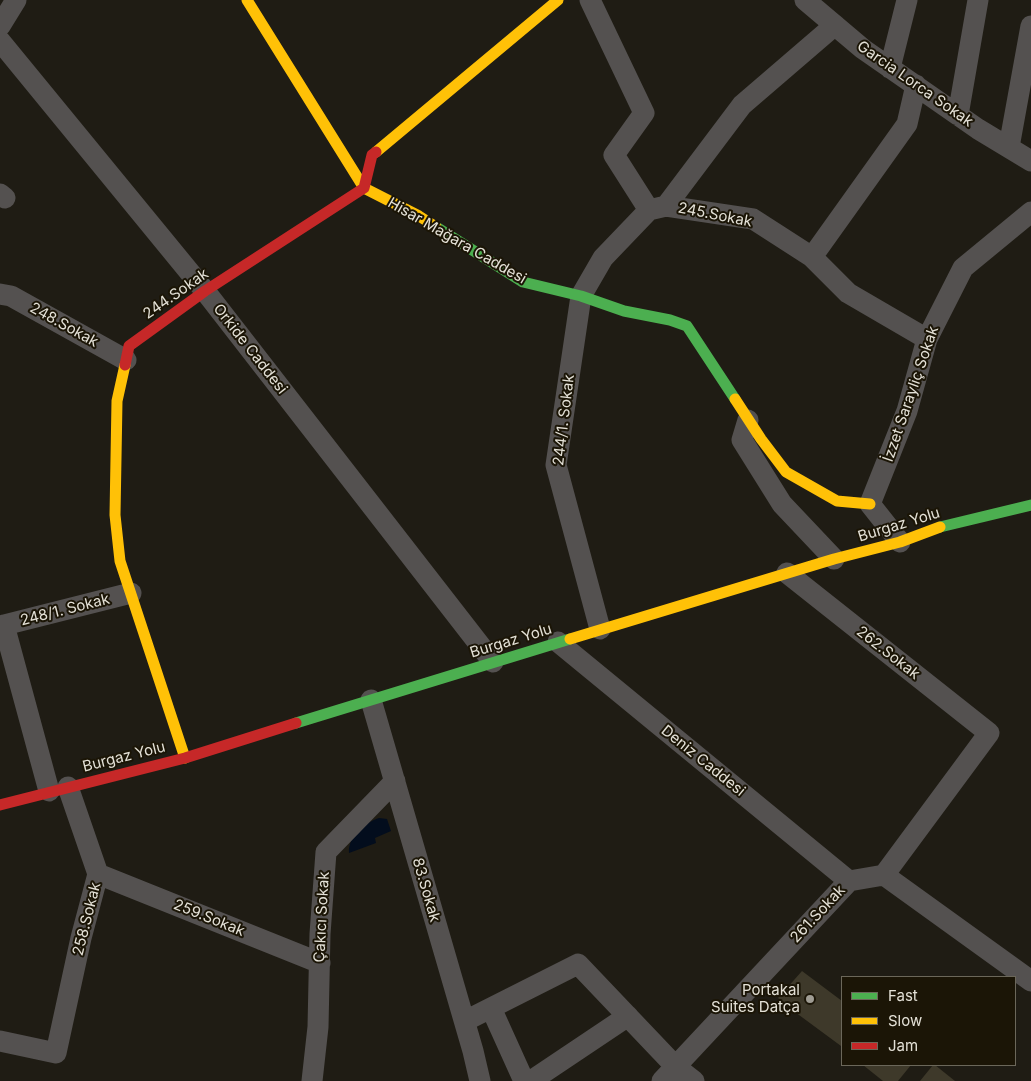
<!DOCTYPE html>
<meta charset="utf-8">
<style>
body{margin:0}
#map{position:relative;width:1031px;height:1081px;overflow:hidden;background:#1f1c14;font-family:Inter,sans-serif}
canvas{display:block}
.legend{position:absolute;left:841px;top:976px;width:175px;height:90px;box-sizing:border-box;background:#1b1506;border:1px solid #6b675a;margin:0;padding:6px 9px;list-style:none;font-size:15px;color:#e4e1d7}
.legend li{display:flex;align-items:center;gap:10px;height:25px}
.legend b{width:25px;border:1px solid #6b675a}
</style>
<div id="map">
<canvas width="1031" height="1081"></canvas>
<ul class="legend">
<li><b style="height:6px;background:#4caf50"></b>Fast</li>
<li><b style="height:6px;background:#ffc107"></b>Slow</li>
<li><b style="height:6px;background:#c62828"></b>Jam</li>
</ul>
</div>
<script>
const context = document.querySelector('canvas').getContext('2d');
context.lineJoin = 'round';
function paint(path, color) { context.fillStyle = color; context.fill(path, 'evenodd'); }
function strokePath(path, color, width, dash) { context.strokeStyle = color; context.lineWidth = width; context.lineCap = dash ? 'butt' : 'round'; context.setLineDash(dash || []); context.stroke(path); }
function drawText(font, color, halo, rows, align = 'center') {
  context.font = font + ' Inter,sans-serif'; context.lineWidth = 4; context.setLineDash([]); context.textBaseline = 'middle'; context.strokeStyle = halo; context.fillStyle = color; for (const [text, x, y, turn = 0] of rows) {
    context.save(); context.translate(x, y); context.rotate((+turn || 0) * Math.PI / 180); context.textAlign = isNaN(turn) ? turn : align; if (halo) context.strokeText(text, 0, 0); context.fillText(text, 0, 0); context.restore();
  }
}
paint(new Path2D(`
 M379 818 387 819 391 831 375 838 376 843 349 853C348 836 364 823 379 818Z`), '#030d1d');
paint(new Path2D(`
 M802 971 842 1001 841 1046 799 1015 778 998Z
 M863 1065H911L898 1081H883Z
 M933 1065H935L955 1081H920Z`), '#3e392a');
strokePath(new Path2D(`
 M590 0 644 113 614 155 649 210 666 206 753 219 812 257 848 293 927 339
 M805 0 863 49 978 129 1031 161
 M0 26 16 0
 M0 41 205 291 493 662
 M890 68 907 0
 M958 115 978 0
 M1009 147 1031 26
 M0 194 5 198
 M666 206 742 105 835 25
 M812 257 907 124 916 85
 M0 294 11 296 126 360
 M748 420 742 440 782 504 834 559
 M900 542 870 504 907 411 927 339 963 268 1031 212
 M4 625 49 791
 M0 626 131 593
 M600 629 556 465 581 296 603 258 649 210
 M558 642 849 881
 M371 700 473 1051 480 1081
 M98 874 320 963
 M884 875 1031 981
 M491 1008 524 1081
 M465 1021 578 964 676 1067 694 1081
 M0 1041 56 1053 81 938 98 874 68 787
 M312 1081 318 1027 320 934 326 852 395 781
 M531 1081 628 1016
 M662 1081 849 881 884 875 989 733 787 573`), '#545150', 21);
strokePath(new Path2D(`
 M436 227 523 282 581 296 624 311 670 320 687 326 735 399
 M940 527 1031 505
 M296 723 570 639`), '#4caf50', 11);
strokePath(new Path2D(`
 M247 0 364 188 419 216 436 227
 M376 152 558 0
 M125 365 117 401 115 515 120 561 185 758
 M735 399 761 439 786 472 837 501 870 504
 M570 639 834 559 900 542 940 527`), '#ffc107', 11);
strokePath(new Path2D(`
 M125 365 129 346 205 291 364 188 372 155 376 152
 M0 805 185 758 296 723`), '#c62828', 11);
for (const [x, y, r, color] of [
 [810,999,5,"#9f9c93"]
]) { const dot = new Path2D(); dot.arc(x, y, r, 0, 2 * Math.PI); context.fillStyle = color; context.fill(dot); strokePath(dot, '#1b1506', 2); }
drawText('15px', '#e4e1d7', '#1b1506', [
 ["Garcia Lorca Sokak",915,84,35],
 ["245.Sokak",715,215,11],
 ["Hisar Mağara Caddesi",457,241,30],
 ["244.Sokak",176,294,-35],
 ["248.Sokak",64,325,29],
 ["Orkide Caddesi",250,349,52],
 ["İzzet Sarayliç Sokak",911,394,-71],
 ["244/1. Sokak",564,420,-83],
 ["Burgaz Yolu",899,525,-17],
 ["248/1. Sokak",65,610,-14],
 ["Burgaz Yolu",511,641,-17],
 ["262.Sokak",888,653,38],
 ["Burgaz Yolu",124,757,-14],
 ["Deniz Caddesi",703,761,39],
 ["83.Sokak",426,890,74],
 ["261.Sokak",818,914,-47],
 ["Çakıcı Sokak",322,917,-87],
 ["259.Sokak",209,918,22],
 ["258.Sokak",87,919,-76]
]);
drawText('15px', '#e4e1d7', '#1b1506', [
 ["Portakal",800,990],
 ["Suites Datça",800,1007]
], 'right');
</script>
